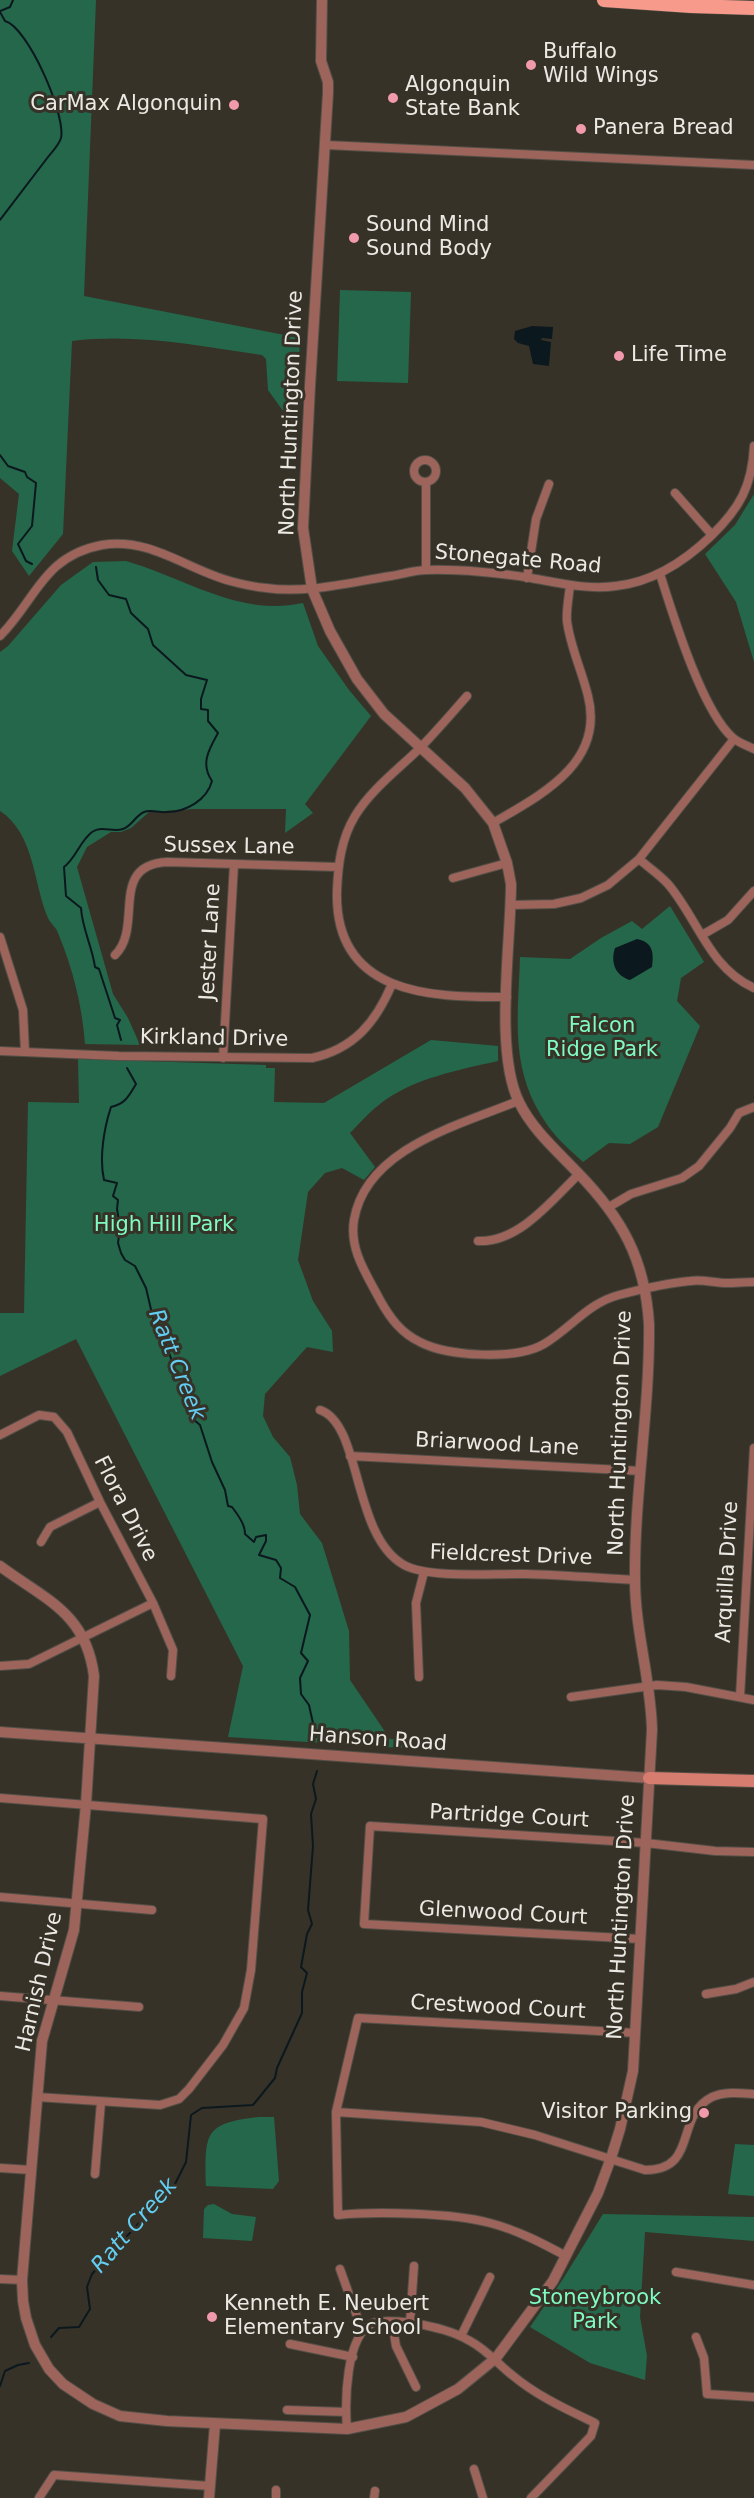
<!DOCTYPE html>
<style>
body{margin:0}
canvas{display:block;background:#363228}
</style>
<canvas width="754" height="2498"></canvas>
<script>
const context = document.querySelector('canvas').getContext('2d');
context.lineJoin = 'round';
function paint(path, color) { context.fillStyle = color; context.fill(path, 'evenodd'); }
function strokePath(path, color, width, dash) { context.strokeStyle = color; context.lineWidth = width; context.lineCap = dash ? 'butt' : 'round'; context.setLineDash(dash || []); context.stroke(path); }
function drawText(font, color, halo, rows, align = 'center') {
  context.font = font + ' "DejaVu Sans",sans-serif'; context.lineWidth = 6; context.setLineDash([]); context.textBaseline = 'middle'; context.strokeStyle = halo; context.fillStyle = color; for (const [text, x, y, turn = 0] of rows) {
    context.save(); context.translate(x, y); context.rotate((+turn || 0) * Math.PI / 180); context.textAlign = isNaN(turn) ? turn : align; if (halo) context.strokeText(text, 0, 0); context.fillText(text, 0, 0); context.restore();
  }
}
paint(new Path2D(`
 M0 0H96L84 296 300 338 296 429 268 390 266 359 262 355C199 346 136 333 72 341L63 534 29 576 12 551 19 494 0 478Z
 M340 290 411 292 408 383 337 381Z
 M754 494V662L736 602 705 554 735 525Z
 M126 561C185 578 239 617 303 603L318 646 349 690 371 716 305 804 313 813 285 833 286 809H193L149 812 131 828 121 832H111L87 847 77 867 113 994 128 1018 140 1045 85 1044C82 1005 73 969 58 933 56 927 50 923 48 918 33 883 35 834 0 811V652L8 646 61 585 93 562Z
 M670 906 704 962 681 978 677 1001 700 1026 658 1127 630 1144 609 1143 583 1162C571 1151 557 1139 548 1126 509 1071 518 1020 520 957L570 959 601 938 632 921 642 929Z
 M431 1040 498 1046V1061C459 1070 413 1078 380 1104 369 1112 359 1124 350 1133L375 1167 364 1180 342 1168 325 1173 308 1192 298 1260 313 1301 332 1331 333 1352 307 1347 265 1394 263 1416 273 1437 290 1457 297 1485 300 1514 322 1543 349 1631 350 1680 390 1739 402 1740V1748L228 1737 243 1666 76 1339 0 1376V1313H24L28 1102 79 1103 78 1059 266 1065V1068H275L274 1102 324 1103Z
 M259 2117H274L279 2181 273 2189 206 2186C205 2134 203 2123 259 2117Z
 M735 2144 754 2145V2196L728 2194Z
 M214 2204 232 2214 256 2217 252 2241 203 2238 204 2209 208 2205Z
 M603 2214 754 2217V2241L645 2232 640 2317 647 2356 645 2380 590 2363 530 2327 563 2279Z`), '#24674a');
paint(new Path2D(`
 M532 326 553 327 552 339 542 338 541 340 551 342 549 366 533 364 529 346 518 343 514 339 515 331Z
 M637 939C653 942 654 953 652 967L630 980C616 976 610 963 615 948Z`), '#0b181e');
strokePath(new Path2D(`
 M0 11 10 7 13 0
 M0 12 5 21C28 27 66 115 61 138 59 145 52 152 48 157 32 178 16 199 0 220
 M0 455 8 466 25 472 27 477 36 483 32 526 18 544 26 561 32 564
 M96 567 98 580 109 595 126 599 131 613 148 629 153 645 186 675 207 680 201 699V709L208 710V721L218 733C209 749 200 764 212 781 207 800 186 812 167 812 159 813 151 809 144 812 135 816 132 826 123 829 112 833 103 825 92 832 80 841 76 858 64 867L66 896 81 908C82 928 92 946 95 967L99 969 115 1018 120 1020 117 1025 121 1040
 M127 1068 136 1084C129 1096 125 1104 111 1107 104 1128 99 1158 104 1180L117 1183 113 1196 118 1200 117 1209 120 1227 118 1243 121 1253 125 1260 135 1266 146 1288 153 1318 167 1347 175 1370 184 1379 182 1392 194 1397 193 1419 200 1425 212 1462 225 1490 228 1506 232 1507C238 1515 245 1524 245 1534L254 1542 256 1537 266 1535V1541L259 1555 276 1560 281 1568 280 1578 295 1587 310 1615 301 1653 308 1661 300 1678 301 1694 309 1705 316 1737
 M51 2337 59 2328 79 2327 90 2309 87 2287 92 2274 175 2184 186 2162 191 2115 202 2108 253 2105 275 2078 277 2068 302 2013V1992L307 1973 301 1967 307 1934 312 1924 308 1910 313 1846 311 1814 316 1799 313 1784 317 1771
 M0 2386 5 2371 18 2365 29 2363`), '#0b181e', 2);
const minor = new Path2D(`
 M326 145 754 165
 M414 471a11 11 0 1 1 22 0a11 11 0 1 1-22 0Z
 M426 483V570
 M675 493 712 535
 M660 574C673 615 702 711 733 738 739 743 748 746 754 749
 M527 578 536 519 549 484
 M0 636C36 600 43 556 102 545 150 537 186 569 230 581 241 584 254 587 266 588 307 594 351 582 391 576 403 574 415 570 427 570 458 569 501 573 531 578 559 583 588 590 616 586 653 582 685 561 711 536 740 508 752 486 754 446
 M467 696C451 714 435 733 418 750 396 771 370 791 355 816 341 839 338 865 337 891 334 994 429 998 507 997
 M493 823C541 795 605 763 588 696 582 671 570 646 567 621 566 610 569 596 570 585
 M639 859C648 867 660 875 668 884 698 919 709 968 754 988
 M453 878 507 863
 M511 905 554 904 581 898 608 885 639 859 734 739
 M702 935 728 920 754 891
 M0 937 23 1010 25 1052
 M115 955C144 927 108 865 167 862L338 867
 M0 1051 119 1056 312 1058C354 1049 376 1022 392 984
 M223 1058 234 864
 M518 1101C460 1125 366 1148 354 1220 349 1250 367 1275 380 1300 390 1318 401 1333 420 1342 448 1357 517 1360 544 1344 571 1328 588 1303 619 1295 642 1289 667 1283 690 1281 702 1279 715 1283 727 1283 736 1283 745 1282 754 1282
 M609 1207 631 1194 682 1178 699 1166 730 1128 739 1113 754 1107
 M478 1241C519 1243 552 1200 579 1174
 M320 1410C362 1424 352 1536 404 1565 430 1579 494 1573 525 1574 562 1575 598 1578 634 1580
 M0 1435 39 1415 54 1417 67 1432 100 1502 153 1603 173 1650 171 1676
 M350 1456 641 1471
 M41 1542 50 1527 100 1502
 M0 1666 29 1664 153 1603
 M419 1677 416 1603 424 1572
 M571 1697 657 1685 686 1687 754 1700
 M740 1697 754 1448
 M0 1798 263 1819 251 1970 244 2008 223 2045 189 2089 179 2099 160 2105 37 2097
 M0 1897 152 1910
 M640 1939 364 1924 370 1826 646 1843 715 1851 754 1852
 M706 1994 736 1989 754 1982
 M0 1996 139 2007
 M336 2112 481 2122 535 2135 645 2170C699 2170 674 2116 712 2097 725 2091 741 2093 754 2094
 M0 2168 31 2170
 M95 2174 101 2102
 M566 2256C542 2243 517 2230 490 2223 454 2213 375 2211 338 2215L336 2112 358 2018 636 2033
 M340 2269 359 2322 365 2330
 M676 2272 754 2285
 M0 2279 22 2280
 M392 2322 396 2346 416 2387
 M410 2323 414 2266
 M461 2336 490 2277
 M696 2337 704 2358 707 2394 754 2397
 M290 2344 353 2357
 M287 2410 346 2412
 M347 2429C345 2404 345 2335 373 2323 383 2319 404 2322 414 2323 434 2327 453 2331 470 2341 487 2350 498 2364 512 2375 537 2396 566 2409 595 2423L591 2436 531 2498
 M474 2469 483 2498
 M39 2498 54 2475 210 2486
 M276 2498V2490
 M374 2498 375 2491`);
const tertiary = new Path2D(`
 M0 1566C46 1600 86 1613 94 1676L86 1804 74 1930 42 2041 22 2280 23 2301 26 2318 35 2345 49 2369 63 2384 93 2404 120 2416 167 2421 347 2429 406 2417 458 2389 496 2358 553 2281 598 2193 611 2158 620 2129 633 2071 652 1730C651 1680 635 1631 635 1580 634 1495 650 1410 649 1324 645 1259 622 1218 577 1172 556 1150 532 1129 519 1102 494 1051 511 943 511 884L507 863 493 823 465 788 384 714 357 679 330 631 312 589 303 528 310 386 328 93V82L321 61 322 0
 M0 1732 649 1778
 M209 2498 215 2424`);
const secondary = new Path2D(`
 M649 1778 754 1781`);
const primary = new Path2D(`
 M604 0 691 6 754 8`);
strokePath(minor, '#534f46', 10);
strokePath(tertiary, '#534f46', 12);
strokePath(secondary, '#534f46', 14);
strokePath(primary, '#534f46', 15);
strokePath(minor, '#9c645a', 8);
strokePath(tertiary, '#9c645a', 10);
strokePath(secondary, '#d77d6f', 12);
strokePath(primary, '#f79a8b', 14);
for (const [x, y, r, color] of [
 [531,65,6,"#f29aad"],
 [393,98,6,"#f29aad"],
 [234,105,6,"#f29aad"],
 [581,129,6,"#f29aad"],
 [354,238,6,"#f29aad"],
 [619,356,6,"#f29aad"],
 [704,2113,6,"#f29aad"],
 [212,2317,6,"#f29aad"]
]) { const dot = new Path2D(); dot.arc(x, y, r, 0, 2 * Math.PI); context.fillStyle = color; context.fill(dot); strokePath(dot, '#363228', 2); }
drawText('21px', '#ebe9e3', '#363228', [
 ["Buffalo",543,53],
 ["Wild Wings",543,77],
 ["Algonquin",405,86],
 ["State Bank",405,110],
 ["CarMax Algonquin",222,105,"right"],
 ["Panera Bread",593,129],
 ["Sound Mind",366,226],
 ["Sound Body",366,250],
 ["Life Time",631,356],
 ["Visitor Parking",692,2113,"right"],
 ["Kenneth E. Neubert",224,2305],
 ["Elementary School",224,2329]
], 'left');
drawText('21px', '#ebe9e3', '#363228', [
 ["North Huntington Drive",292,413,-88],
 ["Stonegate Road",518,560,5],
 ["Sussex Lane",229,847,1],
 ["Jester Lane",211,942,-87],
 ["Kirkland Drive",214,1039,1],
 ["North Huntington Drive",621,1433,-88],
 ["Briarwood Lane",497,1445,3],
 ["Flora Drive",125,1509,63],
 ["Fieldcrest Drive",511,1556,2],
 ["Arquilla Drive",728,1572,-87],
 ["Hanson Road",378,1740,4],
 ["Partridge Court",509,1817,3],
 ["Glenwood Court",503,1914,3],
 ["North Huntington Drive",622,1917,-87],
 ["Harnish Drive",40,1982,-77],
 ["Crestwood Court",498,2008,3]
]);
drawText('21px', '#7ffbc2', '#363228', [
 ["Falcon",602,1027],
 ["Ridge Park",602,1051],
 ["High Hill Park",164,1226],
 ["Stoneybrook",595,2299],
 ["Park",595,2323]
]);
drawText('italic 22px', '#63cef3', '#363228', [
 ["Ratt Creek",176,1365,68],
 ["Ratt Creek",135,2226,-49]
]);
</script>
